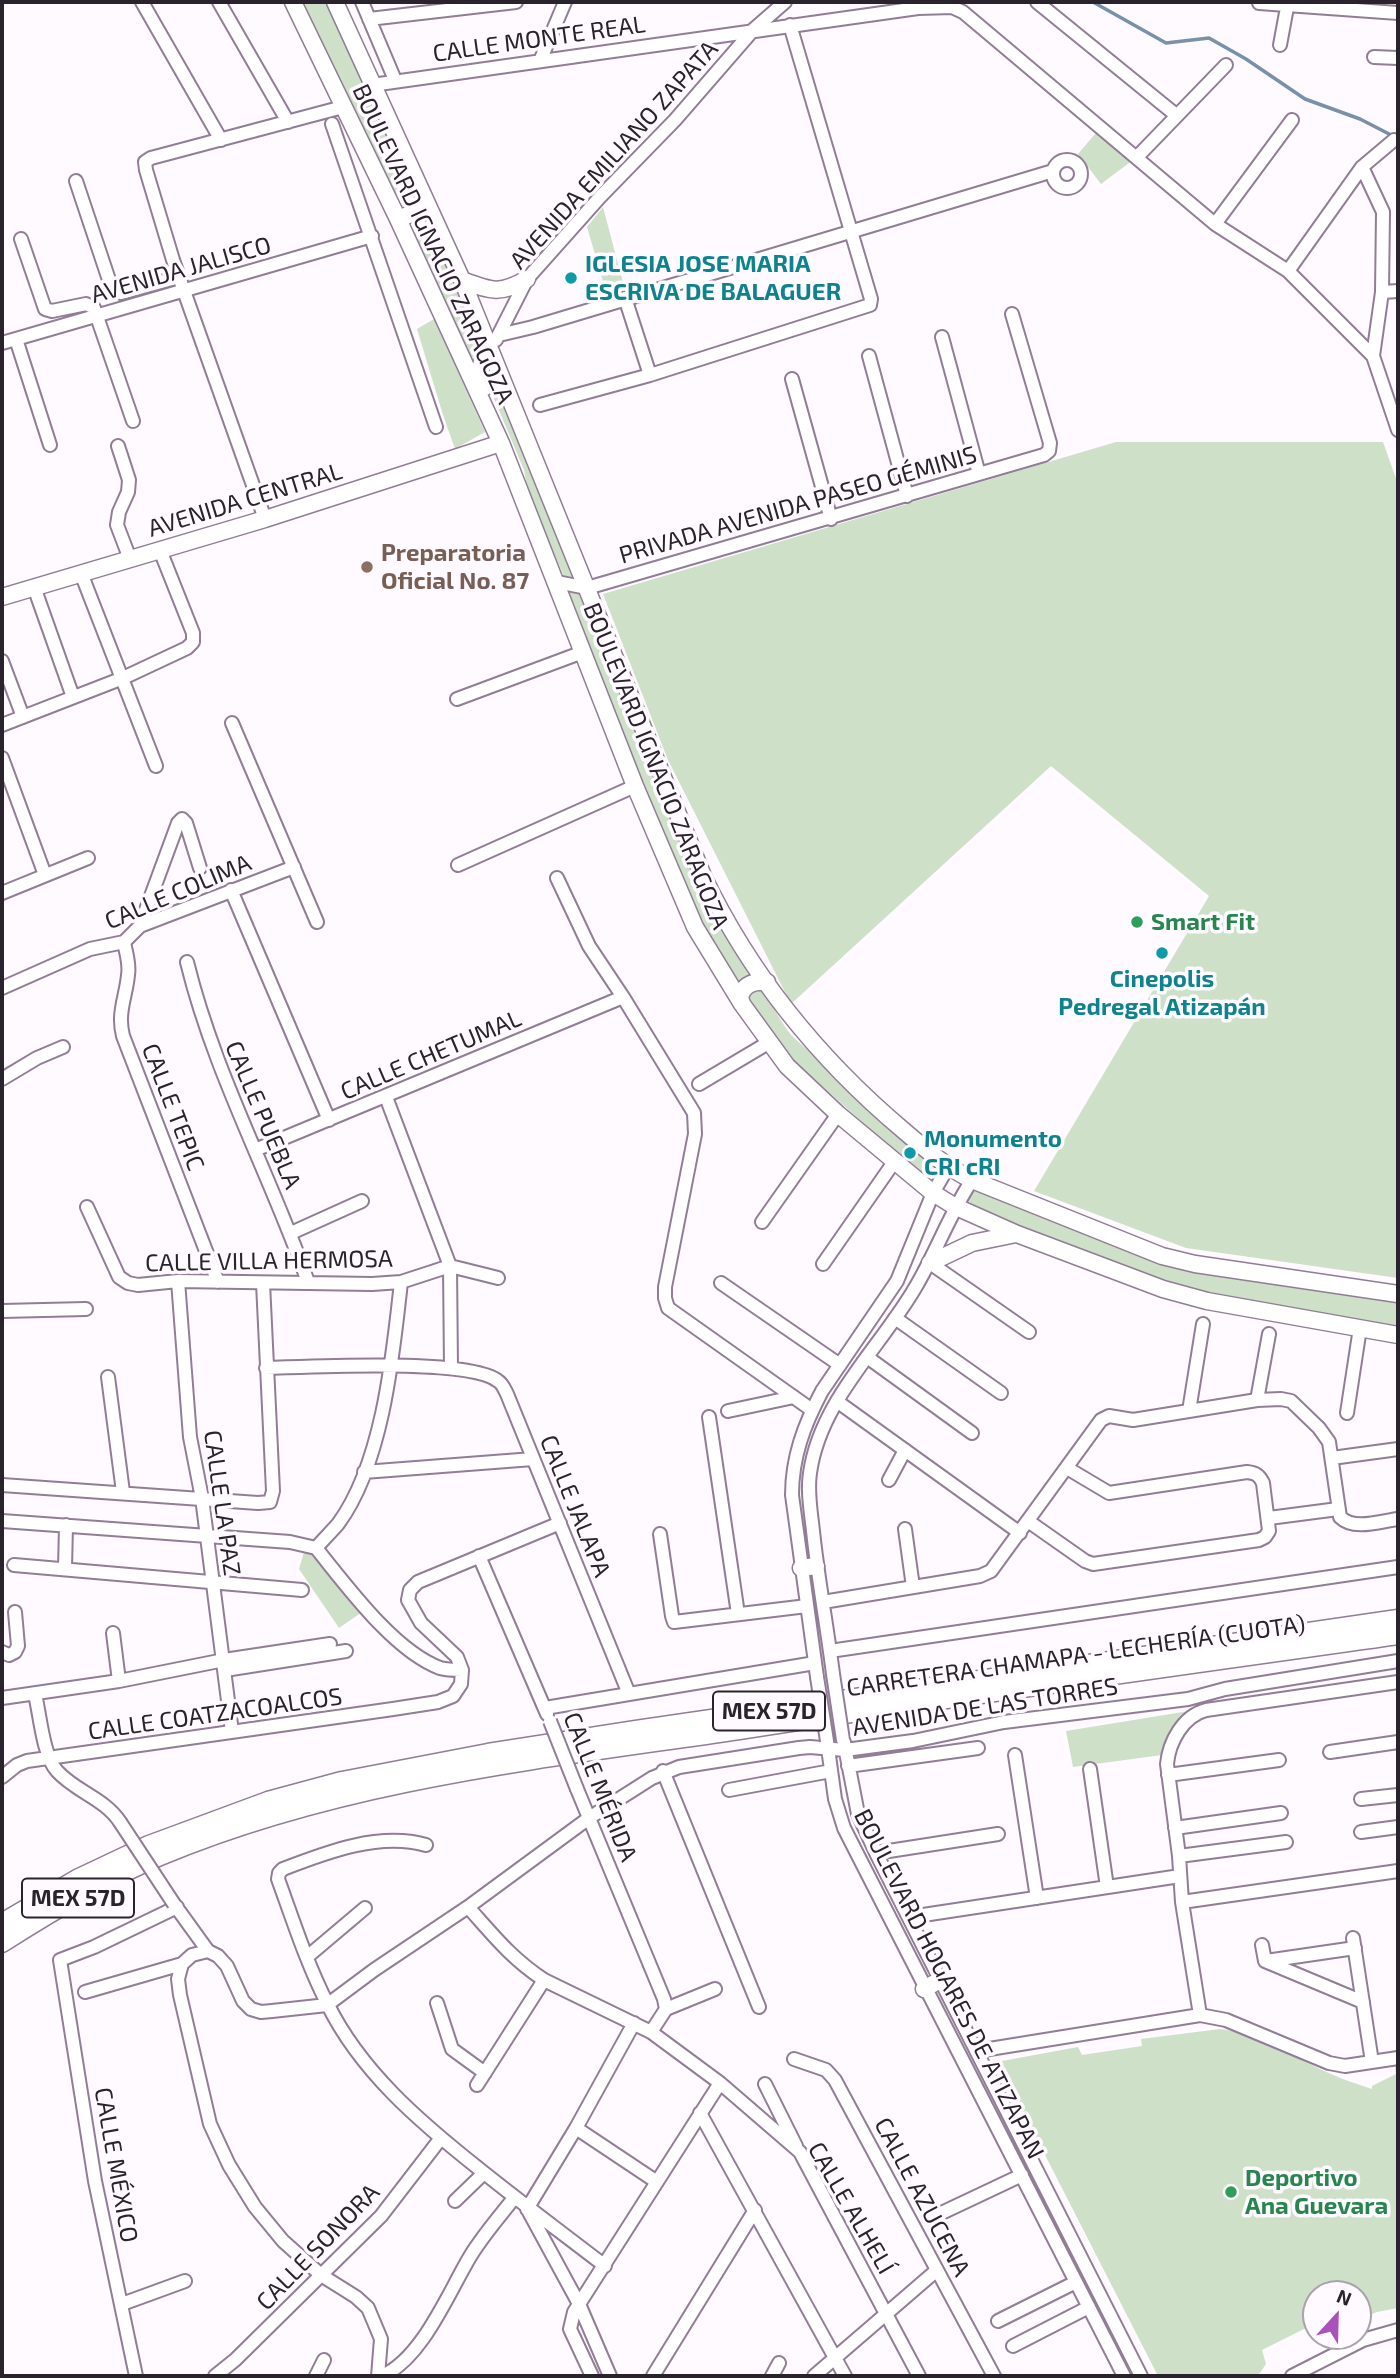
<!DOCTYPE html>
<meta charset="utf-8">
<style>
body{margin:0}
#map{position:relative;width:1400px;height:2378px;overflow:hidden;background:#fefaff;font-family:"Exo 2",sans-serif}
canvas{display:block}
.frame{position:absolute;inset:0;border:4px solid #2a222c;pointer-events:none}
.north{position:absolute;left:1302px;top:2280px;width:70px;height:70px;box-sizing:border-box;background:#fefaff;border:2px solid #a9a4ab;border-radius:50%;rotate:22deg;font-size:19px;font-weight:700;line-height:28px;text-align:center;color:#2a222c}
.north::after{content:'';display:block;margin:auto;width:24px;height:32px;background:#ab51bc;clip-path:polygon(50% 0,100% 100%,50% 72%,0 100%)}
</style>
<div id="map">
<canvas width="1400" height="2378"></canvas>
<div class="frame"></div>
<div class="north">N</div>
</div>
<script>
const context = document.querySelector('canvas').getContext('2d');
context.lineJoin = 'round';
function paint(path, color) { context.fillStyle = color; context.fill(path, 'evenodd'); }
function strokePath(path, color, width, dash) { context.strokeStyle = color; context.lineWidth = width; context.lineCap = dash ? 'butt' : 'round'; context.setLineDash(dash || []); context.stroke(path); }
function drawText(font, color, halo, rows, align = 'center') {
  context.font = font + ' "Exo 2",sans-serif'; context.lineWidth = 7; context.setLineDash([]); context.textBaseline = 'middle'; context.strokeStyle = halo; context.fillStyle = color; for (const [text, x, y, turn = 0] of rows) {
    context.save(); context.translate(x, y); context.rotate((+turn || 0) * Math.PI / 180); context.textAlign = isNaN(turn) ? turn : align; if (halo) context.strokeText(text, 0, 0); context.fillText(text, 0, 0); context.restore();
  }
}
paint(new Path2D(`
 M301 2H327L359 77 413 181 410 189 403 196 391 193Z
 M1101 127 1137 157 1101 184 1078 154Z
 M603 207 625 290 607 295 587 227Z
 M432 227 484 346 472 367 411 233Z
 M434 319 485 432 455 449 443 415 417 329Z
 M491 357 581 582 565 578 530 501 524 470 485 377Z
 M1116 442H1383L1398 484V1278L1186 1248 1034 1191 1209 896 1051 766 791 1004 668 760 603 594Z
 M566 590 585 591 636 724 760 977 748 976 742 980 737 988 707 937 648 803 617 717Z
 M757 981C771 999 777 1018 792 1036L936 1165C935 1173 929 1178 921 1175L781 1049 743 995Z
 M977 1188 1118 1245 1398 1298V1329L1185 1292 973 1211C967 1202 968 1195 977 1188Z
 M305 1549 316 1550 365 1610 339 1628 299 1569Z
 M1189 1711 1162 1755 1073 1767 1066 1731Z
 M1220 2029C1259 2033 1296 2059 1331 2074 1344 2080 1358 2084 1372 2089V2086L1396 2074 1395 2066H1398V2308L1377 2312 1358 2320V2294H1316V2323L1262 2350 1266 2364 1260 2373 1254 2376H1158L999 2065 1002 2061 1078 2047 1082 2055 1142 2046 1141 2039Z`), '#cee0c8');
strokePath(new Path2D(`
 M1093 2 1166 43 1209 38 1246 59 1305 99 1360 119 1393 136`), '#7990a9', 3.5);
const minor = new Path2D(`
 M142 2 221 140
 M219 2 288 122
 M362 2 395 80
 M1037 2 1176 115
 M1259 3 1398 13
 M369 19 516 2
 M1280 45 1288 2
 M1374 57 1398 58
 M540 61 565 2
 M372 85 918 8 952 7 963 12 1215 224 1288 271 1373 356 1398 430
 M332 124 436 427
 M1137 157 1226 65
 M1053 174a14 14 0 1 1 28 0a14 14 0 1 1-28 0Z
 M1362 167 1383 212 1382 292 1373 356
 M76 181 112 289 121 293 179 277
 M1215 224 1292 120
 M21 239 45 309 52 311 86 304 94 308 133 421
 M1288 271 1362 167 1394 140
 M1382 292 1398 291
 M625 298 650 375
 M499 335 533 327 1053 171
 M942 337 979 474
 M16 339 50 445
 M496 340 527 279 600 197 675 120 754 29 785 2
 M2 343 372 236
 M869 356 907 496
 M792 379 831 519
 M540 405 650 375 870 305 871 299 790 25
 M118 446 129 480 128 492 119 512 117 525 130 559
 M265 519 173 260 146 170 145 162 151 158 343 107
 M81 573 156 766
 M557 582 587 588 1044 455 1049 451 1050 443 1012 314
 M34 587 73 697
 M2 661 23 717
 M457 699 583 652
 M232 723 317 922
 M2 725 123 678 187 648 193 642V633L160 550
 M2 758 45 875
 M458 865 635 786
 M557 878 589 946 623 997 694 1113 695 1134 665 1287V1298L668 1308 812 1410
 M231 890 329 1120
 M2 893 88 858
 M140 926 178 823 182 819 186 823 200 868
 M124 942C126 953 130 964 128 975 126 997 117 1013 123 1036L218 1282
 M187 962C214 1073 270 1174 308 1282
 M2 988 90 949 124 942 140 926 294 867
 M2 1079 37 1058 63 1047
 M699 1084 768 1043
 M386 1097 450 1266 451 1368
 M255 1150 623 997
 M87 1207 119 1277 128 1283 138 1285 178 1281 372 1284 401 1282 450 1266 498 1278
 M762 1222 838 1114
 M291 1233 362 1201
 M930 1263 1029 1332
 M823 1264 894 1162
 M178 1281 190 1437 202 1498 232 1732
 M721 1283 840 1365
 M2 1311 86 1309
 M895 1318 1001 1393
 M867 1357 972 1433
 M266 1368C309 1367 469 1358 498 1381 502 1383 505 1390 507 1394L629 1694
 M108 1377 123 1492
 M1257 1400 1269 1334
 M838 1402 1020 1533
 M728 1411 794 1397
 M1189 1411 1203 1324
 M1347 1413 1360 1328
 M709 1417 738 1614
 M1332 1458 1398 1449
 M364 1472 533 1459
 M889 1480 905 1450
 M2 1485 258 1503 270 1502 273 1491 263 1283
 M1269 1518 1338 1509
 M2 1521 290 1542 316 1548
 M1028 1521 1085 1561 1093 1564 1259 1540 1265 1537 1269 1531 1263 1483C1259 1475 1256 1473 1247 1472L1109 1493 1067 1468
 M905 1529 913 1587
 M660 1534 672 1616 674 1622 807 1606
 M316 1548C323 1540 331 1532 338 1524 383 1463 393 1355 401 1282
 M316 1548C347 1586 394 1651 440 1668 447 1670 455 1670 462 1670
 M479 1556 547 1714
 M14 1565 302 1590
 M65 1569 66 1525
 M823 1602 980 1576 991 1571 1101 1420 1109 1416 1133 1420 1257 1400 1281 1399 1291 1401 1319 1428 1329 1442 1340 1517C1354 1531 1381 1521 1398 1519
 M113 1633 119 1681
 M830 1651 1398 1567
 M2 1652 9 1655 15 1652 18 1646 15 1612
 M225 1670 346 1651
 M833 1674C827 1626 818 1579 813 1531 811 1512 807 1492 810 1473 820 1401 880 1348 915 1288 936 1253 949 1215 972 1180
 M817 1677 792 1495C792 1457 804 1425 822 1391L897 1281 933 1193 948 1167
 M35 1694C40 1715 43 1756 57 1771 76 1792 104 1798 120 1822
 M2 1698 119 1681 224 1660 330 1644
 M545 1708 815 1663
 M827 1741 835 1799 844 1828 1124 2376
 M844 1742 858 1814 876 1853 1141 2376
 M1330 1752 1398 1742
 M1015 1755 1037 1898
 M848 1766 978 1748
 M1090 1769 1107 1887
 M663 1771 759 2007
 M1168 1775 1279 1760
 M2 1777 17 1765 27 1761 393 1709 438 1702 453 1696 461 1684 462 1670 457 1657 421 1623 408 1600 410 1590 418 1582 560 1523
 M577 1789 664 1999 666 2009 651 2032
 M729 1790 831 1771
 M1361 1799 1398 1795
 M1175 1828 1281 1813
 M1361 1832 1398 1827
 M426 1845C379 1832 327 1852 283 1869L279 1873 278 1879C293 1920 307 1964 327 2003 360 2071 420 2122 478 2168 519 2201 562 2233 605 2266
 M876 1853 998 1834
 M1179 1856 1286 1842
 M1182 1902 1398 1871
 M174 1904 208 1951 218 1956 227 1966 243 2001 251 2009 261 2012 272 2011 327 2005 374 1970 468 1907 589 1818 652 1778 679 1767 799 1748 810 1747 845 1750 913 1741 1004 1722 1188 1699 1225 1689 1398 1661
 M468 1907C494 1936 511 1958 544 1980L651 2032 720 2083 800 2152 919 2376
 M910 1917 1180 1876
 M1353 1938 1372 2062
 M1262 1945 1265 1961
 M307 1957 365 1908
 M1265 1961 1363 2002
 M1266 1961 1355 1948
 M182 1964 178 1979 180 1995 210 2124 229 2165 255 2207 283 2241 321 2275 356 2297 368 2308 381 2339 378 2376
 M85 1992 182 1964 192 1955 208 1951
 M437 2003 452 2049 485 2073
 M666 2009 715 1989
 M1200 2015 1182 1902 1179 1856 1167 1764C1169 1742 1183 1716 1206 1710L1398 1682
 M977 2051 1200 2015 1226 2020 1329 2063 1345 2066 1398 2058
 M794 2059 826 2070 835 2080 994 2376
 M765 2084 796 2146
 M477 2085 544 1980
 M700 2113 845 2376
 M576 2128 657 2182
 M455 2201 484 2173
 M527 2209 576 2128 634 2023
 M529 2212 579 2304 610 2376
 M933 2217 1022 2175
 M122 2304 185 2281
 M998 2321 1076 2282
 M1013 2346 1089 2307
 M136 2376 95 2181 60 1960 94 1947 177 1907
 M215 2376 235 2360 381 2216 441 2138
 M316 2376 324 2360
 M382 2376C423 2358 449 2291 471 2255 484 2234 500 2216 514 2198
 M592 2376 570 2329 574 2312 720 2083
 M653 2376 755 2210
 M772 2376 779 2363
 M814 2376 937 2270
 M1292 2376 1363 2340 1398 2330`);
const major = new Path2D(`
 M293 2 398 219 501 443 635 786 695 927 742 1004 787 1066 838 1114 933 1193 954 1206 1017 1234 1163 1289 1207 1301 1398 1335
 M335 2 462 280 703 876C750 974 820 1060 903 1130 925 1149 946 1167 972 1180L1162 1256 1195 1264 1398 1294
 M398 219 428 207
 M462 280C491 291 500 295 527 279
 M485 387C478 370 479 363 490 349
 M2 597 265 519 501 443
 M742 1004 740 997C744 984 753 981 767 982
 M930 1263 972 1243 1016 1234
 M801 1568 816 1566
 M924 1989 940 1980`);
const highway = new Path2D(`
 M2 1923 77 1879 149 1845 268 1801 342 1781 488 1753 636 1730 1398 1619
 M2 1943C52 1911 105 1879 160 1856 344 1779 543 1759 739 1730 958 1696 1178 1666 1398 1635`);
strokePath(minor, '#917d96', 16);
strokePath(major, '#917d96', 19);
strokePath(highway, '#917d96', 21);
strokePath(minor, '#fff', 12);
strokePath(major, '#fff', 16);
strokePath(highway, '#fff', 18);
const minorBridge = new Path2D(`
 M833 1674 843 1740
 M817 1677 827 1741
 M550 1721 577 1789
 M120 1822 174 1904`);
strokePath(minorBridge, '#917d96', 16, []);
strokePath(minorBridge, '#fff', 12);
for (const [x, y, r, color] of [
 [571,278,7,"#0f9aa8"],
 [367,567,7,"#8d6e63"],
 [1137,922,7,"#2e9e5b"],
 [1162,953,7,"#0f9aa8"],
 [910,1153,7,"#0f9aa8"],
 [1231,2192,7,"#2e9e5b"]
]) { const dot = new Path2D(); dot.arc(x, y, r, 0, 2 * Math.PI); context.fillStyle = color; context.fill(dot); strokePath(dot, '#fefaff', 2.5); }
for (const [x, y, w] of [
 [769,1711,112],
 [78,1898,112]
]) { const box = new Path2D(); box.roundRect(x - w / 2, y - 19.5, w, 39, 5); context.fillStyle = '#fefaff'; context.fill(box); strokePath(box, '#2a222c', 2); }
drawText('bold 23px', '#2a222c', null, [
 ["MEX 57D",769,1711],
 ["MEX 57D",78,1898]
]);
drawText('24px', '#2a222c', '#fefaff', [
 ["CALLE MONTE REAL",539,39,-8],
 ["AVENIDA EMILIANO ZAPATA",614,155,-48],
 ["BOULEVARD IGNACIO ZARAGOZA",433,244,65],
 ["AVENIDA JALISCO",181,270,-16],
 ["AVENIDA CENTRAL",245,500,-17],
 ["PRIVADA AVENIDA PASEO GÉMINIS",798,505,-16],
 ["BOULEVARD IGNACIO ZARAGOZA",656,766,68],
 ["CALLE COLIMA",178,892,-23],
 ["CALLE CHETUMAL",431,1055,-23],
 ["CALLE TEPIC",173,1107,69],
 ["CALLE PUEBLA",263,1115,67],
 ["CALLE VILLA HERMOSA",269,1261,-1],
 ["CALLE LA PAZ",222,1503,82],
 ["CALLE JALAPA",575,1506,68],
 ["CARRETERA CHAMAPA - LECHERÍA (CUOTA)",1076,1656,-8],
 ["AVENIDA DE LAS TORRES",985,1707,-9],
 ["CALLE COATZACOALCOS",215,1714,-8],
 ["CALLE MÉRIDA",600,1787,68],
 ["BOULEVARD HOGARES DE ATIZAPAN",949,1984,63],
 ["CALLE MÉXICO",116,2165,80],
 ["CALLE AZUCENA",922,2197,62],
 ["CALLE ALHELÍ",851,2208,60],
 ["CALLE SONORA",318,2247,-46]
]);
drawText('bold 24px', '#0d838f', '#fefaff', [
 ["IGLESIA JOSE MARIA",585,264],
 ["ESCRIVA DE BALAGUER",585,292],
 ["Cinepolis",1162,979,"center"],
 ["Pedregal Atizapán",1162,1007,"center"],
 ["Monumento",924,1139],
 ["CRI cRI",924,1167]
], 'left');
drawText('bold 24px', '#785e54', '#fefaff', [
 ["Preparatoria",381,553],
 ["Oficial No. 87",381,581]
], 'left');
drawText('bold 24px', '#27864d', '#fefaff', [
 ["Smart Fit",1151,922],
 ["Deportivo",1245,2178],
 ["Ana Guevara",1245,2206]
], 'left');
</script>
